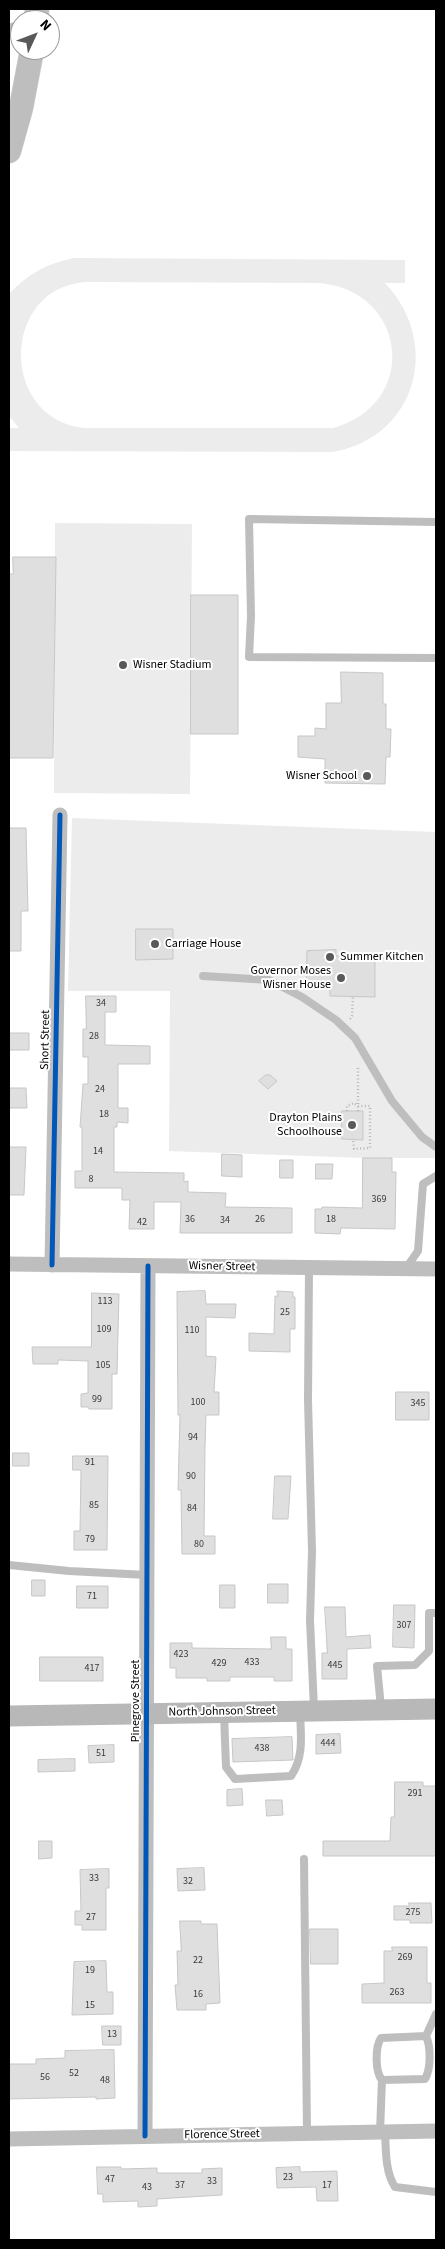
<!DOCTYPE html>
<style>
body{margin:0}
#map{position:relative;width:445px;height:2249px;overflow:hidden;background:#fff;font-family:"Source Sans 3",sans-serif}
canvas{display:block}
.frame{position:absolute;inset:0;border:10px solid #000;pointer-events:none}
.north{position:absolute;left:10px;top:10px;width:50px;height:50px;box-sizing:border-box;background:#fff;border:1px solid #999;border-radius:50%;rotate:47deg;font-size:14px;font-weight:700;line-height:20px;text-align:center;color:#000}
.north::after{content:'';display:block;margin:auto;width:18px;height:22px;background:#595959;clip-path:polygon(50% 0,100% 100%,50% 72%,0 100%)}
</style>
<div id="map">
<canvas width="445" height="2249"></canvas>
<div class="frame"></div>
<div class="north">N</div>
</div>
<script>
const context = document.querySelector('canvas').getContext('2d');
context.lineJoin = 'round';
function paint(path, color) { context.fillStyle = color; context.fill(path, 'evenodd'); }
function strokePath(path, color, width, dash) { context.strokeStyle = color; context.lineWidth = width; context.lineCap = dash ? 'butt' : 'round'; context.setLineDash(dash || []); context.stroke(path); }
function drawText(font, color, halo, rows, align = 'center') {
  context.font = font + ' "Source Sans 3",sans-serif'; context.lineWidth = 4; context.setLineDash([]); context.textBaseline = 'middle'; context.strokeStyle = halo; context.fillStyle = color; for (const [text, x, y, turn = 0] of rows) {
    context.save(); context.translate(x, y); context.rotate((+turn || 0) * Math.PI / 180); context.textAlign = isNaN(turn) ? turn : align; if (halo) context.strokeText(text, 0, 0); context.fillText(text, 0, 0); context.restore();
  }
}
paint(new Path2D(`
 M74 258 405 260V283H385C442 343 417 437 333 452L9 451V428H19L9 416V294C27 274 48 263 74 258ZM85 282 320 283C409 292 419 405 333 428H84C0 419 0 289 85 282Z
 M55 523 192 524 190 794 54 793Z
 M72 818 436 832V1158H363L169 1151 170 991H68Z`), '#ececec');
const building = new Path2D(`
 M13 557H56L53 758H9V574H13Z
 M191 595H238V734H191Z
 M341 672 383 673V704H386V729H391L390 757H386L385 784 325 783V759L298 757V736H315V728L326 729V703H341Z
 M9 828H26L28 911H21V951H9Z
 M136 929H173V959L136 960Z
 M336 950V956H375V997L330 996V987H306L307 951Z
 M86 996H116V1012H105V1045L150 1046V1064H118V1108H128V1123L117 1122V1127H114V1172L184 1173V1182L188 1181V1192L226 1193 225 1207 292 1208V1233H180L181 1202H154V1229H129L130 1200H122V1188H75V1171H82V1127H80L83 1084H88V1057H83V1029H86Z
 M9 1033H29V1050H9Z
 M266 1075H270L277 1081 268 1089 259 1081Z
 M9 1088H26L27 1108H9Z
 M342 1111H363V1140L342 1139Z
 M9 1147H26L24 1195H9Z
 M222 1154 242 1155V1177L222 1176Z
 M363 1158H392V1172H396L395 1229 341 1228 340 1234 315 1233V1209H322V1207L362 1208Z
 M280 1160H293V1178H280Z
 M316 1164H333L332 1179H316Z
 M205 1291 206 1304H236L235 1318 206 1317V1356L216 1357 214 1392H219V1415H206L205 1448 204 1536H215V1554H182L181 1490H178L180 1415H178L177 1292Z
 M277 1291 293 1292V1297H295V1329H290V1352L249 1351V1333L274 1334 275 1296H278Z
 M92 1293 119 1294 117 1374H112V1409H89L88 1407H81V1394L88 1393V1361L58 1360V1364H33L32 1347H91Z
 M396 1392H429V1420H396Z
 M13 1453H29V1466H13Z
 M73 1456H108L107 1550H74V1531H80L81 1470H73Z
 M275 1476H291L288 1519H273Z
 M32 1580H45V1596H32Z
 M268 1584H288V1603H268Z
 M220 1585H235V1608H220Z
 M77 1586H108V1608H77Z
 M394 1605H415L414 1648 393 1647Z
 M325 1607H345L346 1637 370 1635 371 1648 347 1649V1679H322V1653H327Z
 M271 1637H286V1649H292V1681H274V1677H230V1681H207V1678H176V1668H170V1643H192V1648L271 1649Z
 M40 1657H103V1681H40Z
 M340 1734 341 1753 316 1754V1735Z
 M292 1737 293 1760 233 1762 232 1739Z
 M114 1745V1762L89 1763 88 1746Z
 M75 1759V1771L38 1772V1760Z
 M395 1782H423V1786H436V1856H323V1841H390L391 1817H394Z
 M242 1789 243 1805 227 1806V1790Z
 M266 1800H282L283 1815 267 1816Z
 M39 1841H52V1858L39 1859Z
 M204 1868 205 1890 178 1891 177 1869Z
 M109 1869V1888H106V1930H82V1925H75V1911H81L80 1870Z
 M409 1903H431L432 1923H410V1920H394V1906H409Z
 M180 1921H201V1924H217L220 2003 206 2004V2010H177L175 1985H178L177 1951H181Z
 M310 1929H338V1964H311Z
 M392 1947H427V1983H431V2003H362V1984L384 1983V1951H392Z
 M106 1961 107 1992H113V2014L72 2015 74 1962Z
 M102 2026H121V2045H103Z
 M114 2050 115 2098 96 2099V2097L9 2099V2064H36V2059L65 2058V2051Z
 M97 2167H121V2169L157 2168V2173H202V2169L222 2168V2195L157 2199V2206L138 2207V2201L103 2202V2194H98Z
 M300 2167V2172L337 2171 338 2201H317L316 2187 277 2188 276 2168Z`);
paint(building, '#dfdfdf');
strokePath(building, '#c7c7c7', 1);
const primary = new Path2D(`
 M36 20 37 9
 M9 151 21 108 32 50`);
strokePath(primary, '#dbdbdb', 25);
strokePath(new Path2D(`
 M350 1019 352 1016 353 996
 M347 1111V1106L354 1103 358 1106H370V1148L354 1149 353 1139
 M358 1111V1067`), '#b9b9b9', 2.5, [1, 2.5]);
strokePath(new Path2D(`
 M9 28 20 24
 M436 522 249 519 251 616 249 657 436 658
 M203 976 269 980 302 997 336 1020 355 1038 392 1101 422 1137 436 1147
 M309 1268 308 1400 312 1551 310 1620 314 1709
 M406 1268 418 1251 423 1184 436 1176
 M9 1565 69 1571 147 1575
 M381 1708 377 1666 415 1665 429 1651V1613H436
 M224 1714 226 1767 235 1779 291 1776C304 1757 301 1736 300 1713
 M304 1859 307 2133
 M426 2036 436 2014
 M380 2132 382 2080C375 2072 375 2047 381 2038L426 2036C431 2047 431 2069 425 2079L382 2080
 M385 2132C386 2150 385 2172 395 2187L436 2192`), '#bebebe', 8);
strokePath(new Path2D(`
 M9 1264 436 1269
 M52 1265 60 815
 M145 2136 148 1266
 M9 2139 436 2131`), '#bebebe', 15);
strokePath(new Path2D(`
 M9 1716 436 1709`), '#b8b8b8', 21);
strokePath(primary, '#bebebe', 24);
strokePath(new Path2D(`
 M52 1265 60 815
 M145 2136 148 1266`), '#0057b8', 5);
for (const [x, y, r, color] of [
 [123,665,5,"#595959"],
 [367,776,5,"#595959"],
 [155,944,5,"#595959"],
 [330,957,5,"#595959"],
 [341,978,5,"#595959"],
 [352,1125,5,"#595959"]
]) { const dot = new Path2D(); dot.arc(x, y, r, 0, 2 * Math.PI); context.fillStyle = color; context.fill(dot); strokePath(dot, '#fff', 2); }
drawText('10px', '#383838', null, [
 ["34",101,1004],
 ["28",94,1037],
 ["24",100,1090],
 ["18",104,1115],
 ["14",98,1152],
 ["8",91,1180],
 ["369",379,1200],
 ["36",190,1220],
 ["26",260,1220],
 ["18",331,1220],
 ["34",225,1221],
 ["42",142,1223],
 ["113",105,1302],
 ["25",285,1313],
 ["109",104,1330],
 ["110",192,1331],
 ["105",103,1366],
 ["99",97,1400],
 ["100",198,1403],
 ["345",418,1404],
 ["94",193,1438],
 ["91",90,1463],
 ["90",191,1477],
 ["85",94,1506],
 ["84",192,1509],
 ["79",90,1540],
 ["80",199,1545],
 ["71",92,1597],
 ["307",404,1626],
 ["423",181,1655],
 ["433",252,1663],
 ["429",219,1664],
 ["445",335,1666],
 ["417",92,1669],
 ["444",328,1744],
 ["438",262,1749],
 ["51",101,1754],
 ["291",415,1794],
 ["33",94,1879],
 ["32",188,1882],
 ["275",413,1913],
 ["27",91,1918],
 ["269",405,1958],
 ["22",198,1961],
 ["19",90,1971],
 ["263",397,1993],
 ["16",198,1995],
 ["15",90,2006],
 ["13",112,2035],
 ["52",74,2074],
 ["56",45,2078],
 ["48",105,2081],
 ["23",288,2178],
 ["47",110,2180],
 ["33",212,2182],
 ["37",180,2186],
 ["17",327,2186],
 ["43",147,2188]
]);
drawText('12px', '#000', '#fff', [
 ["Wisner Stadium",133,665],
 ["Wisner School",357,776,"right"],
 ["Carriage House",165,944],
 ["Summer Kitchen",340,957],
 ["Governor Moses",331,971,"right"],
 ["Wisner House",331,985,"right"],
 ["Drayton Plains",342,1118,"right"],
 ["Schoolhouse",342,1132,"right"]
], 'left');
drawText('12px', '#000', '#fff', [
 ["Short Street",46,1040,-89],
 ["Wisner Street",222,1267,1],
 ["Pinegrove Street",136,1701,-90],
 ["North Johnson Street",222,1712,-1],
 ["Florence Street",222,2135,-1]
]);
</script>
